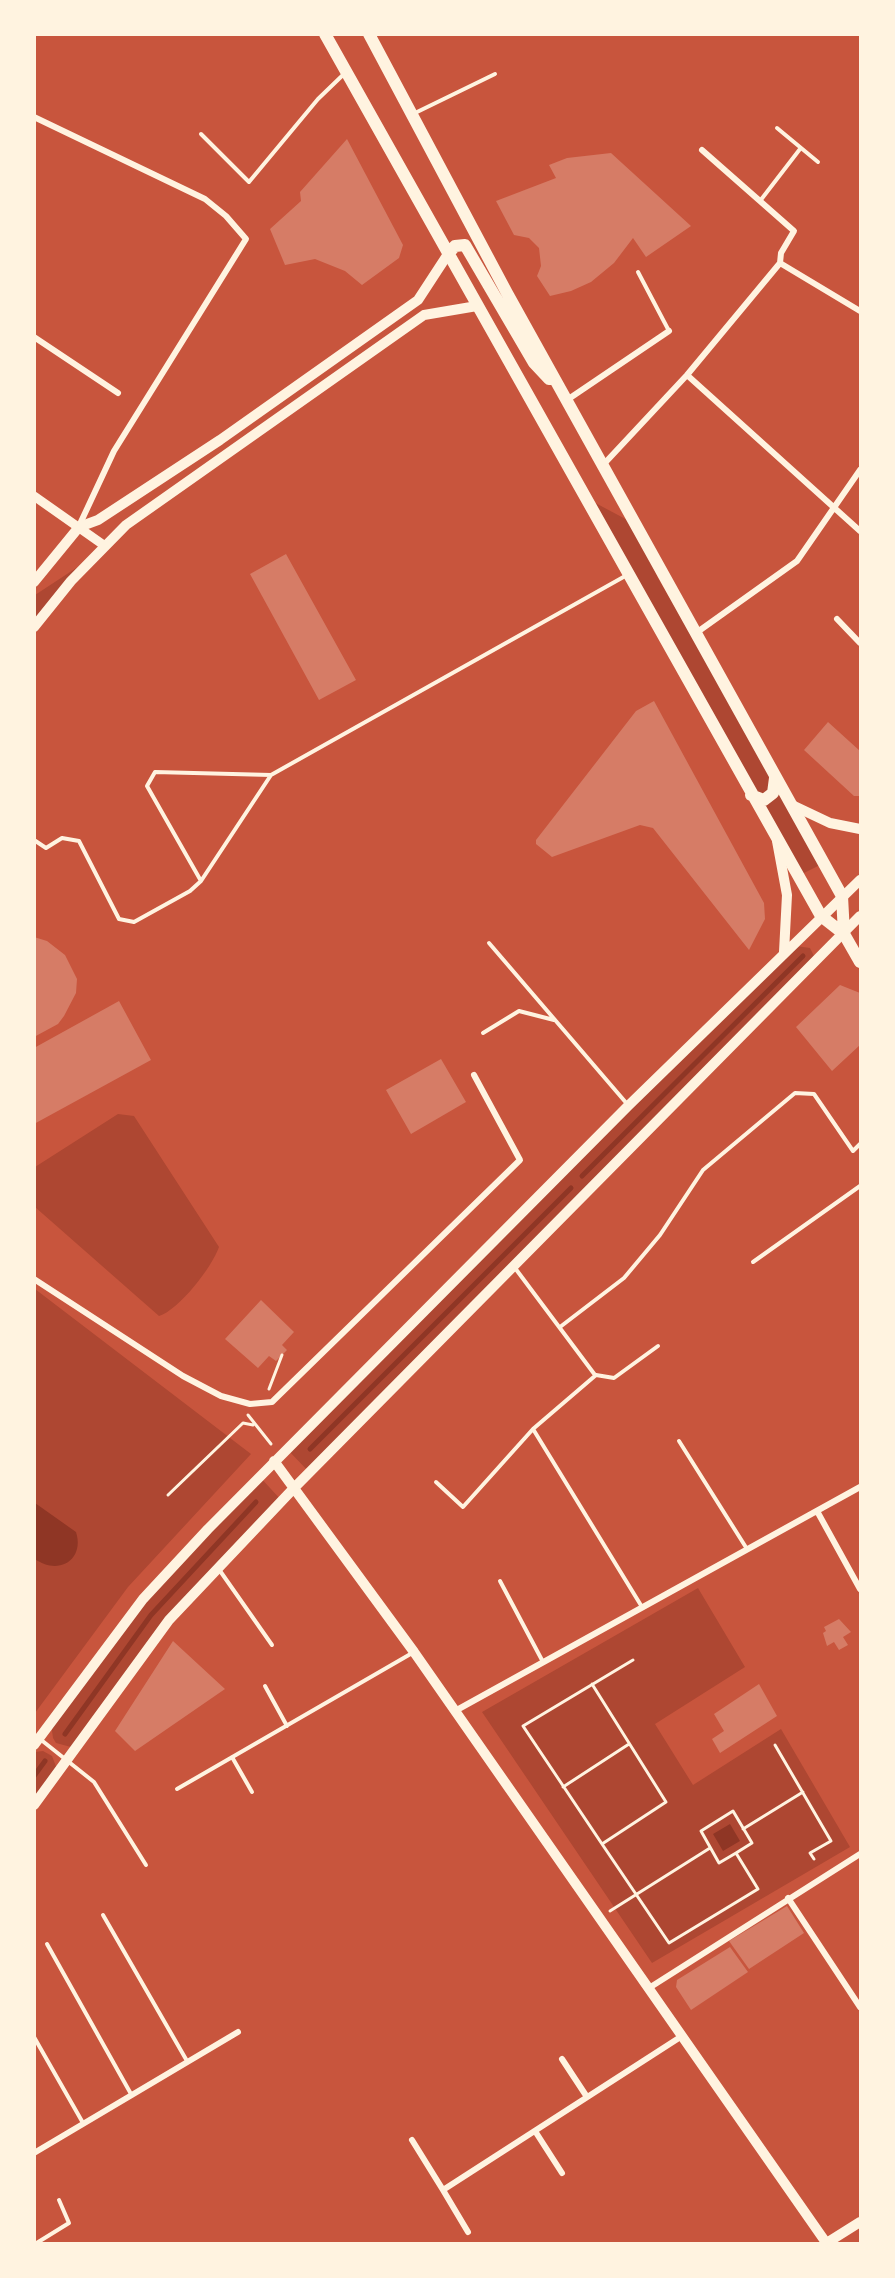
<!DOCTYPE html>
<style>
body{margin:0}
#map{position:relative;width:895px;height:2278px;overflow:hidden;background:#c8553d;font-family:"Fira Sans",sans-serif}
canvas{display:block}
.frame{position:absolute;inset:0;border:36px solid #fff3e0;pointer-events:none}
</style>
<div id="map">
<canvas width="895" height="2278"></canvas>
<div class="frame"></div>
</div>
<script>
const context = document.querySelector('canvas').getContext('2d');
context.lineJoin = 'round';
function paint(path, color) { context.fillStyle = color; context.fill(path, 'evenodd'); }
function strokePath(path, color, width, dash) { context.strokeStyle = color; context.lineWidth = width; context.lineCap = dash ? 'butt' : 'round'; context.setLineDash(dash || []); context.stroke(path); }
paint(new Path2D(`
 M586 498 633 523 658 578 824 863 798 876Z
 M93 557 35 627V595Z
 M796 946 810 948 814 956 310 1473 286 1448Z
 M118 1114 134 1116 219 1247C212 1267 179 1310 159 1316L35 1207V1167Z
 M35 1289 251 1454 128 1587 35 1713Z
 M259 1476 282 1501 169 1620 71 1747 56 1743 53 1738 51 1723 143 1599Z
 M698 1588 745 1667 655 1724 693 1785 781 1729 850 1847 652 1963 482 1712Z
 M43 1751 52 1756 57 1769 35 1805V1752Z`), '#ae4732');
paint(new Path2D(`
 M35 1503 76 1532C85 1560 58 1576 35 1559Z
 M730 1824 740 1841 723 1851 713 1834Z`), '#8f3625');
strokePath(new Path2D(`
 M582 1176 803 956
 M310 1449 571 1188
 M65 1734 151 1615 256 1502
 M34 1776 45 1761`), '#8f3625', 5);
paint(new Path2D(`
 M347 139 403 245 399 258 362 285 345 271 315 259 285 265 270 229 301 201 300 192Z
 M611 153 691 226 646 257 633 238 614 263 591 282 571 291 550 296 537 276 541 266 539 248 529 238 514 235 496 201 556 178 549 165 567 158Z
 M286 554 356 680 319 700 250 574Z
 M654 701 764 903 765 919 749 950 653 828 640 825 552 857 536 844V840L636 711Z
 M828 722 860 751V796H854L804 750Z
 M34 937 47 941 65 955 77 979 76 993 64 1016 58 1024 34 1037Z
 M840 985 860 993V1045L832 1071 796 1027Z
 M119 1001 151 1060 34 1124V1048Z
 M441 1059 466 1102 411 1134 386 1090Z
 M261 1300 294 1332 282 1345 287 1350 276 1361 269 1356 258 1368 225 1339Z
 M839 1619 851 1632 843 1637 848 1645 839 1650 834 1642 827 1646 823 1633 826 1631 824 1627Z
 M173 1641 225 1689 135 1751 115 1731Z
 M759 1684 777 1716 720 1753 712 1739 724 1731 714 1714Z
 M787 1906 804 1933 749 1969 729 1941Z
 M730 1947 748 1972 691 2010 676 1987 677 1980Z`), '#d67c66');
strokePath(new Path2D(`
 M269 1389 282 1355
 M248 1415 271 1444
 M168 1495 243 1423 253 1425
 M592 1684 666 1802 602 1844 669 1943 758 1889 736 1853 719 1863 701 1831 733 1811 752 1843 736 1853
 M775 1745 831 1841 810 1853 814 1859
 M563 1787 629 1744
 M743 1829 803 1792
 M602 1844 523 1726 633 1660
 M610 1911 710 1848`), '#fff3e0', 3);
strokePath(new Path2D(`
 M415 113 495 74
 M777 128 818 162
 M201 134 249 182 318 99 345 73
 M760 201 800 149
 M638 272 669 331
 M34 840 46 848 62 838 79 841 119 919 134 922 190 891 201 881 271 775 627 575
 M201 881 147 786 155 772 271 775
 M489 943 628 1105
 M483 1033 519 1011 554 1020
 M753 1262 860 1186
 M515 1268 595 1375
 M560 1327 624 1278 660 1235 703 1170 795 1093 814 1094 853 1151 860 1144
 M596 1375 614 1378 658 1346
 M533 1429 642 1607
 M679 1441 747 1549
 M436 1482 463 1507 533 1429 596 1375
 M218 1568 272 1645
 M500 1581 543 1662
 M265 1686 287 1726
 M40 1739 94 1782 146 1865
 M232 1757 252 1792
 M177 1789 414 1652
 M103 1915 187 2061
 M47 1944 131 2094
 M34 2037 83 2123
 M35 2244 69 2223 59 2200`), '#fff3e0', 4);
strokePath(new Path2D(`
 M34 117 205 199 226 216 246 239 114 451 79 526
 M702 150 794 231 781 253 780 263
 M780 263 860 311
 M34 337 118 393
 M687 375 860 531
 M567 400 669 331
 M603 465 687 375 780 263
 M837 619 860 643
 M696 633 797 561 860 470
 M34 1279 183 1376 221 1396 250 1404 272 1402 520 1160 474 1075
 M817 1511 860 1589
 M455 1711 860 1487
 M788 1898 860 2007
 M649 1988 860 1854
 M562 2059 587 2097
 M535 2131 562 2173
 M412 2140 443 2190 682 2036
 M34 2153 238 2032
 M443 2190 468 2232`), '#fff3e0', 6);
strokePath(new Path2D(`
 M34 496 105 546`), '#fff3e0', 9);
strokePath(new Path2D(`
 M34 582 79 527 98 520 220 440 418 300 448 254
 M34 627 71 581 126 525 424 315 477 306
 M792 805 830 823 860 829
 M777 841 787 895 784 952
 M274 1461 414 1652 827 2244
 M34 1745 143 1599 208 1529 628 1106 860 880
 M34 1805 169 1620 294 1488 860 916
 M825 2244 860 2222`), '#fff3e0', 10);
strokePath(new Path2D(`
 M325 34 821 916 844 934 860 962
 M369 34 507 293 842 896 844 934
 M448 254 455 246 465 245 534 363 549 379
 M751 795 764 800 773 793 775 778`), '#fff3e0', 12);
</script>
